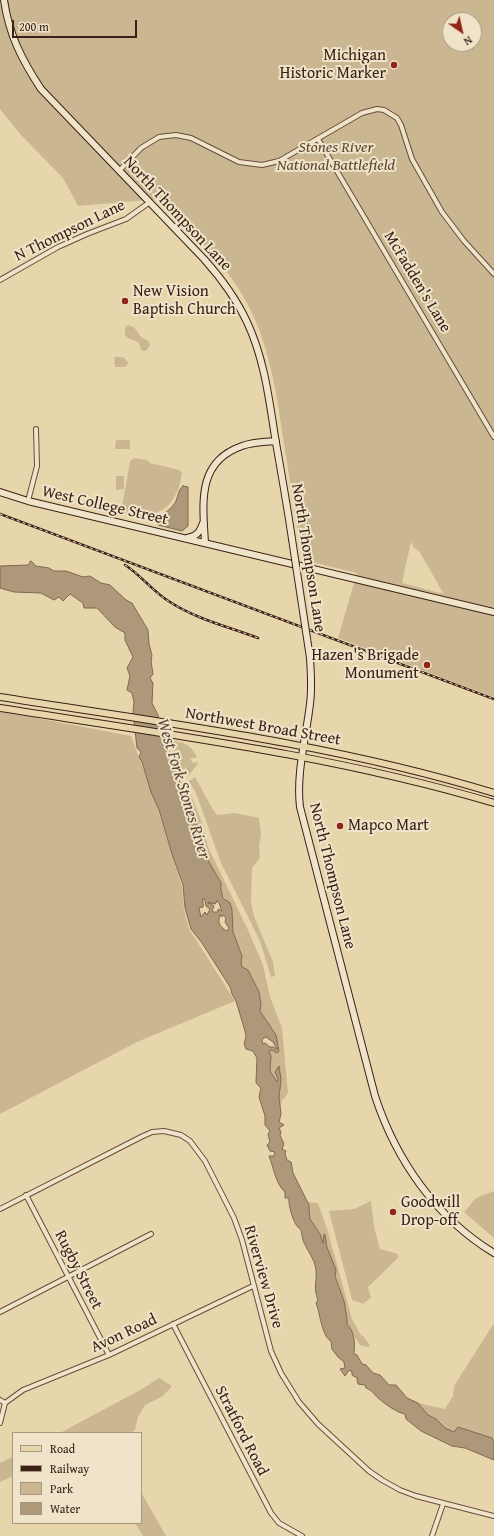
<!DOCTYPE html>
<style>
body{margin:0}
#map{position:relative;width:494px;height:1536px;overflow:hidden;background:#e7d6ac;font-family:"Gentium Book Plus",serif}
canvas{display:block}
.legend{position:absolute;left:12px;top:1432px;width:130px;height:92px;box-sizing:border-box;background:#efe4c9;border:1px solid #a79681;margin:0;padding:5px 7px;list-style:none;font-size:12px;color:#3b2015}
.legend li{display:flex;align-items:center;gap:8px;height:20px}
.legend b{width:20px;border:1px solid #a79681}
.north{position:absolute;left:442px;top:12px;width:40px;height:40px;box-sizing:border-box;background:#efe4c9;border:1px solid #a79681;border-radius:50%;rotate:146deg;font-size:11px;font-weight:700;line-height:16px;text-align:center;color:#3b2015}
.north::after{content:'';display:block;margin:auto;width:14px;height:18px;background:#8f2418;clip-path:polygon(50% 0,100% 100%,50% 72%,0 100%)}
.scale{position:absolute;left:12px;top:20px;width:125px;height:18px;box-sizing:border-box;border:2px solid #3b2015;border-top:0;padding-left:5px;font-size:12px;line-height:14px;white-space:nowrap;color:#3b2015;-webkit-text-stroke:3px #efe4c9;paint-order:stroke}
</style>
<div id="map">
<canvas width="494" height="1536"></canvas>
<ul class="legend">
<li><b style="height:5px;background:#e7d6ac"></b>Road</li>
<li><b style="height:5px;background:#3b2015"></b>Railway</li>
<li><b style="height:11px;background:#cab792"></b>Park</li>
<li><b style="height:11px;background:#ad9879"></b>Water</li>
</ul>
<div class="north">N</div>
<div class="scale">200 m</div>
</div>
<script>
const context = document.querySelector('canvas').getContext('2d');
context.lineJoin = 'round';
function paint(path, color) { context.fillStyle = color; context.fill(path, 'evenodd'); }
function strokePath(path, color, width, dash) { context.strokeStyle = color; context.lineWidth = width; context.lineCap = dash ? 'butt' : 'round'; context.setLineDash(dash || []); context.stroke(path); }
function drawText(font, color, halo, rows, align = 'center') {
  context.font = font + ' "Gentium Book Plus",serif'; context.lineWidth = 4; context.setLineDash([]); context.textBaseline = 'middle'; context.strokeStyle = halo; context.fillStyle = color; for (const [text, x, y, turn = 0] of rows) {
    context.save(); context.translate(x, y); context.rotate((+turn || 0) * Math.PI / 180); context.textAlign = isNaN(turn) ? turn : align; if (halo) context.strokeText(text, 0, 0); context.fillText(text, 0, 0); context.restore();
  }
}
paint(new Path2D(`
 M0 0H494V697L435 675 338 638 357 573 303 560C296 521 290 482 284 443 275 384 268 329 232 279 212 250 183 224 158 199L78 206 63 178 21 135 0 109ZM450 20H474V44H450ZM411 542 414 548 419 551 438 584 439 587 441 589 444 594 402 583Z
 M128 325 134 327 141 337 148 341 150 345 146 351H142L138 342 128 338 125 335V328Z
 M114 357H123L129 363 125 367H115Z
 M116 440H130V449H115Z
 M134 458 147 460 150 463 179 470 182 473C177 509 155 522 121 513L130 461Z
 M116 476H124V489L116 490Z
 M0 711 131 736 155 800 182 887 184 910 189 929 235 1001 137 1042 0 1114Z
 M162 740H167L172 756 181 772 183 779 179 780 177 778Z
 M170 740C185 743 189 743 197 757L190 759 193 763 198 762 197 765 189 775H185L174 753Z
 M195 777 212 808 217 815 235 813 259 818 261 835 259 846 260 858 252 868 251 903 255 919 273 962 275 976 271 977 260 941 221 863 196 793 189 781Z
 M186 783 203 825 208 847 248 930 263 965 270 997 282 1028 288 1093 282 1101 280 1107C277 1094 282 1080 279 1067L277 1083 270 1071 271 1056 269 1051 272 1050 277 1052 279 1047 273 1029 269 1026 260 1011 261 1004 259 992 248 970 242 967 241 963 242 956 233 932 230 903C219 895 224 891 220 881 216 872 208 864 205 854 197 833 195 803 181 784Z
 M494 1191V1238L464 1212 476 1198Z
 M371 1201 374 1227 380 1249 398 1254V1258L368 1287 371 1298 363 1304 352 1300 329 1211 354 1209Z
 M307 1202 318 1203 328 1232 352 1319 361 1335 364 1337 370 1346 368 1347 360 1345 347 1324V1319L344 1301 335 1275V1270L332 1264 327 1243 323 1237V1243L320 1234 310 1219Z
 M494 1323V1442L492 1438 458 1427 454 1432 445 1428 436 1419 428 1415 418 1403 445 1409 453 1396 454 1386Z
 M159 1378 172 1386 163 1396 145 1405 138 1417 135 1430 129 1433H60L142 1389Z
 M13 1457V1476L0 1482V1463Z
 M141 1492 166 1536H143L135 1523H141Z`), '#cab792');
const water = new Path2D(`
 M183 486 188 487V526L182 531 158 525 156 521C161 514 169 512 175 503 178 498 178 489 183 486Z
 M31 561 36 566 49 568 54 571H66L83 577 90 576 101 583 110 585 126 600 132 603 148 630 149 644 152 655 151 661 153 674 150 678 153 683 152 703 158 715 163 742 177 778 183 786 195 817 198 828V838L201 843 205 855 221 883V889L223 898 230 903 232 910 233 932 242 956 241 963 242 967 248 970 259 992 261 1004 260 1011 276 1035 279 1051 277 1053 272 1050 269 1051 271 1056 270 1071 277 1082 278 1079 275 1072 279 1066 281 1080 279 1097 281 1114 279 1122 284 1125 279 1128 281 1132 280 1135 284 1144 282 1149 286 1151 285 1154 287 1160 291 1162 293 1173 309 1205V1209L310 1219 320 1234 323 1243 324 1234 325 1235 327 1247 336 1270 335 1276 344 1301 347 1319V1324C355 1333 355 1342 354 1354L357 1355 362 1364 366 1365 373 1373 380 1375 389 1385H396L407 1398 418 1403 428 1415 436 1419 445 1428 454 1432 458 1427 492 1438 494 1442V1460L465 1448 452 1446 421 1431 406 1419 405 1414C397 1413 384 1403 378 1398 374 1394 372 1390 366 1388L365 1385 358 1384 357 1378 352 1375V1372L349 1370 345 1376 340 1369 345 1368 344 1362 338 1357 332 1349 331 1341C322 1337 320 1313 316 1303L318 1300C313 1287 317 1283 316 1270 315 1259 306 1249 303 1240 302 1237 302 1233 301 1230 299 1227 299 1229 297 1226 293 1221 288 1205 289 1198H285V1192C275 1183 274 1168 269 1156H274L275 1152 270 1151 267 1145 270 1142 268 1134 270 1131 265 1125V1116L259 1097 261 1088 256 1083 257 1058 253 1051 246 1049 244 1044 246 1037 245 1031 236 1001 232 994 230 987 202 943 191 929 185 908 183 885 172 854 159 810 151 792 142 762 139 757 141 752 137 748 133 712 134 702 132 693 127 690 130 676 127 668 133 657 125 640V633L115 627 97 608H84L83 603 70 594 63 601 59 597 54 600 41 593 14 592 0 588V566L28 565ZM203 899 205 900 206 906 210 909 207 915 205 912 201 917 199 908 203 907ZM217 901 219 903 222 911 218 909V912H213L212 911 214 906 210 903 209 904 208 902 215 904ZM220 915 222 917 223 915 226 918 225 922 229 928 227 931C220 927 217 923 220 915ZM266 1037 273 1042 277 1049 273 1047H270L265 1043 263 1044 262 1040Z`);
paint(water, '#ad9879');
strokePath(water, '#7f6851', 1);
const street = new Path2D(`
 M318 139 494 437
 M119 171 141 148 159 137 176 135 191 138 239 162 262 165 279 161 362 113 377 109 384 110 397 118 401 125 412 159 442 212 464 241 494 274
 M0 280 58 247 87 234 126 219 150 202
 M28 501 37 466 36 429
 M26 1195 109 1355
 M0 1209 141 1137 152 1132 164 1131 181 1135 190 1141 205 1161 234 1218 242 1240 271 1351 281 1373 299 1402 318 1424 369 1471 382 1480 400 1490 416 1496 494 1516
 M0 1312 151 1234
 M173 1324 271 1513 279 1523 302 1536
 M0 1400 5 1403 23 1390 109 1355 253 1286
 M0 1423 5 1403
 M432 1536 443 1504`);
const secondary = new Path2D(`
 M4 0C9 35 22 60 41 89L204 259C221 278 236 298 247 322 264 358 269 398 275 437 281 471 287 505 292 539
 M0 492 28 501 494 612
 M187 538C197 536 200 532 203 523
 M205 543C203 504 196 462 242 446 253 442 265 442 276 441
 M310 658C311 673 312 689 310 704 306 738 296 773 300 807L375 1096C396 1160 436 1218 494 1253`);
const primary = new Path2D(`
 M0 697C165 723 334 744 494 793
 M0 708C165 734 333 755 494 803`);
strokePath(street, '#664e3b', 6);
strokePath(secondary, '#3b2015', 8);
strokePath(primary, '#3b2015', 8);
strokePath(street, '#efe4c9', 4);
strokePath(secondary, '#efe4c9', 6);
strokePath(primary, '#e7d6ac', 6);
const rail = new Path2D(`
 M0 514 494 699
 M125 565C141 575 153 592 170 602 196 619 229 627 258 638`);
strokePath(rail, '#3b2015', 2.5);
strokePath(rail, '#efe4c9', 1, [3]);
const secondaryBridge = new Path2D(`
 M292 539 310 658`);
strokePath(secondaryBridge, '#3b2015', 8, []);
strokePath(secondaryBridge, '#efe4c9', 6);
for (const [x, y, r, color] of [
 [394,65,4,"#8f2418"],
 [125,301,4,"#8f2418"],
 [427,665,4,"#8f2418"],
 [340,826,4,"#8f2418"],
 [393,1212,4,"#8f2418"]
]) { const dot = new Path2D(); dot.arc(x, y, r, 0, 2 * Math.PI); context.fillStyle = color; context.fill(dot); strokePath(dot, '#efe4c9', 1.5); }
drawText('16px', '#3b2015', '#efe4c9', [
 ["Michigan",386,56,"right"],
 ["Historic Marker",386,74,"right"],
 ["New Vision",133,292],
 ["Baptish Church",133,310],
 ["Hazen's Brigade",419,656,"right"],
 ["Monument",419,674,"right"],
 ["Mapco Mart",348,826],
 ["Goodwill",401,1203],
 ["Drop-off",401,1221]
], 'left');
drawText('italic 16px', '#5f4634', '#efe4c9', [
 ["Stones River",336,148],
 ["National Battlefield",336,166]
]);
drawText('16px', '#3b2015', '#efe4c9', [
 ["North Thompson Lane",177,214,47],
 ["N Thompson Lane",70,231,-26],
 ["McFadden's Lane",417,282,59],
 ["West College Street",105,506,13],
 ["North Thompson Lane",308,558,81],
 ["Northwest Broad Street",263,727,10],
 ["North Thompson Lane",332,876,76],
 ["Rugby Street",78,1270,63],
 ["Riverview Drive",263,1277,74],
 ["Avon Road",124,1334,-25],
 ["Stratford Road",241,1431,63]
]);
drawText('italic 17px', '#5d4433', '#efe4c9', [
 ["West Fork Stones River",183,789,73]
]);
</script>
